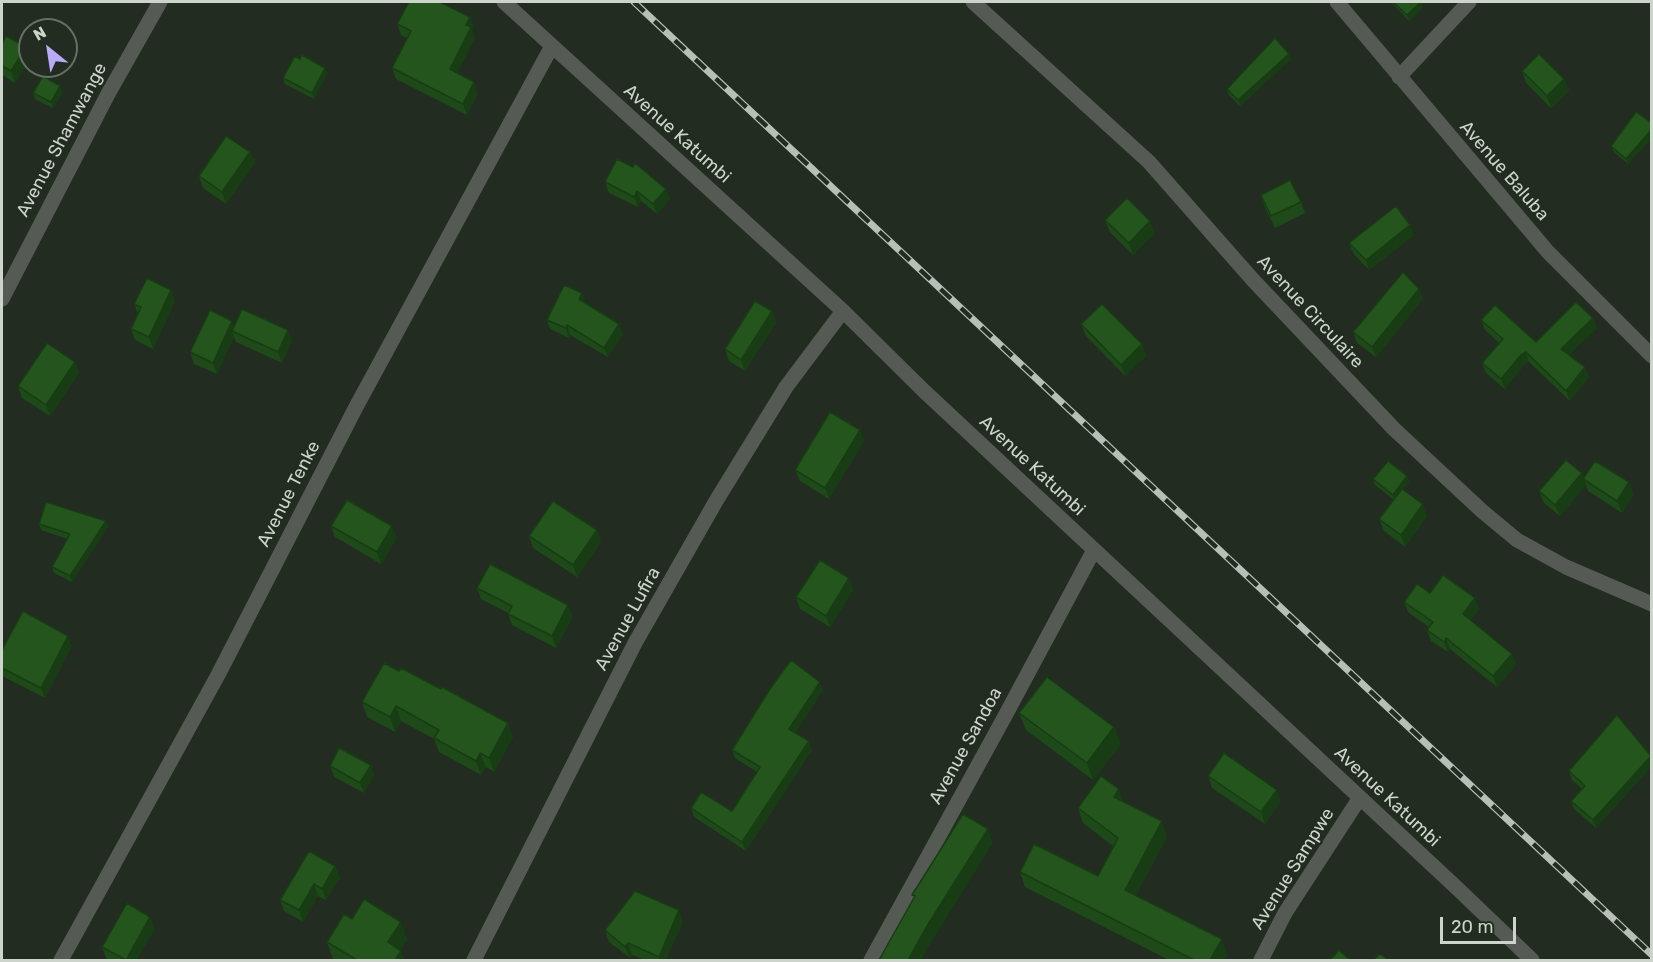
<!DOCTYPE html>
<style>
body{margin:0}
#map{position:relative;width:1653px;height:962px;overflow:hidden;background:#222c20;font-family:Rubik,sans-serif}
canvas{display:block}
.frame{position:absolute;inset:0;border:3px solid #cdd4cc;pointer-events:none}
.north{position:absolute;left:18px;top:18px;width:60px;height:60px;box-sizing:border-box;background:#222c20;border:2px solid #666f65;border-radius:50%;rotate:330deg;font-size:16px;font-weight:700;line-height:24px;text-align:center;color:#cdd4cc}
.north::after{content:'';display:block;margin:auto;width:21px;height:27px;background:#b8abf7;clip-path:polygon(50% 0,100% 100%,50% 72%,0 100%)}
.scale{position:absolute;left:1440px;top:917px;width:76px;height:27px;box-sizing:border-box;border:3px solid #cdd4cc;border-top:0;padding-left:8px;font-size:18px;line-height:21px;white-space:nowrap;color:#cdd4cc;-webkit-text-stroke:4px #222c20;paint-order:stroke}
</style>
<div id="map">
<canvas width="1653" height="962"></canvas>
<div class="frame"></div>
<div class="north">N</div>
<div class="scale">20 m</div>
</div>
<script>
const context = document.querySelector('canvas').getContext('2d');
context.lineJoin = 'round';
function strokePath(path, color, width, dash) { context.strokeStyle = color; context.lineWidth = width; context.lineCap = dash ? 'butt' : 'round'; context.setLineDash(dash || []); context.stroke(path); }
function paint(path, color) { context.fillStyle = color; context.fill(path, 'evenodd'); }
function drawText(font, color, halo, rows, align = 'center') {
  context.font = font + ' Rubik,sans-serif'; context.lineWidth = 5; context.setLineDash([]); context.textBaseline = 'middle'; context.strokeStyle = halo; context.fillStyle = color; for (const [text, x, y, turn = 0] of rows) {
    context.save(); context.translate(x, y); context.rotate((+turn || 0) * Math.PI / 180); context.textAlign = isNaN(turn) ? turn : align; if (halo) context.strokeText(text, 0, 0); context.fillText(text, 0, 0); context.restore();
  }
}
strokePath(new Path2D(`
 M504 2 843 311 924 391 1458 889 1532 960
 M973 2 1149 162 1253 280 1394 429 1482 511 1517 540 1566 567 1652 604
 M1337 2 1548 252 1652 356
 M1399 77 1469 2
 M2 299 108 94 160 2
 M61 960 218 675 356 407 552 46
 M474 960 635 643 716 501 786 387 843 311
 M871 960 1005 716 1094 550
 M1261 960 1285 913 1359 799`), '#555a54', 15);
const rail = new Path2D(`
 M634 2 1652 955`);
strokePath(rail, '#b7bfb6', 7);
strokePath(rail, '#222c20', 4.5, [14]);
paint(new Path2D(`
 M1392 2H1421L1423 7 1409 21 1393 4Z
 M470 17 474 27 472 30 475 38 457 73 478 93 467 115 396 79 392 68 407 38 401 35 397 24Z
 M2 44 26 47 30 59 15 83 2 75Z
 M1291 59 1240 106 1229 95 1227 89Z
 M1522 71 1564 79 1569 90 1551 108 1526 83Z
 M327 74 314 99 285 84 283 78Z
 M63 92 53 108 35 99 33 93Z
 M1652 123V138L1628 164 1614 152 1611 146Z
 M250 152 255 163 226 204 203 188 199 176Z
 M633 167 666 189 670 199 657 214 641 201 638 207 609 193 605 182Z
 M1261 195 1301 202 1305 213 1275 228 1265 207Z
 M1105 220 1155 233 1133 255 1110 232Z
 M1414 235 1369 270 1353 253 1349 243Z
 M1423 299 1376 357 1357 343 1353 332Z
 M175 301 153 349 135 340 131 329 138 314 134 304Z
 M586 303 623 334 608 357 570 335 569 338 550 329 547 320Z
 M772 311 776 323 745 371 729 361 725 349Z
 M1593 318 1597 328 1569 355 1589 377 1570 401 1529 362 1524 365 1505 389 1486 373 1482 363 1499 343 1485 330 1481 320 1536 342Z
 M1081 324 1142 344 1146 356 1125 376 1086 336Z
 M234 326 292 341 282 363 236 342 234 337 217 374 194 364 190 352Z
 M75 362 79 373 50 416 22 398 18 386Z
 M864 441 829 499 800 481 795 470Z
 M1582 473 1584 478 1634 494 1622 513 1588 491 1586 485 1560 516 1544 503 1539 491Z
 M1407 476 1409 482 1403 490 1427 516 1405 547 1384 531 1379 519 1394 500 1375 485 1373 479Z
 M106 521 108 527 72 582 54 573 52 567 67 539 41 530 39 524Z
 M331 526 397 538 381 564 335 537Z
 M597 530 601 542 577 577 533 548 529 536Z
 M849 578 853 590 830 627 800 609 796 597Z
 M477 588 573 617 556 648 512 625 508 613 481 599Z
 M1430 593 1479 609 1470 620 1512 654 1516 665 1497 687 1450 649 1448 652 1431 641 1427 630 1429 627 1408 612 1404 602Z
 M72 646 45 698 2 676V650Z
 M384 663 513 737 494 772 486 767 481 775 439 752 434 739 401 721 395 732 367 717 362 702Z
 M823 690 795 733 812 750 746 851 694 817 691 808 732 811 757 772 735 758 732 750Z
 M1019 713 1114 727 1121 744 1093 780 1026 730Z
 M1651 756 1652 766 1596 828 1574 809 1571 801 1582 789 1572 780 1569 771Z
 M371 765 374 775 364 793 334 777 330 766Z
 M1208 776 1281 801 1265 824 1212 788Z
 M1124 802 1167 837 1136 895 1227 954 1224 960H1169L1025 887 1020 872 1098 876 1113 846 1083 823 1078 808Z
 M335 866 340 878 326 900 318 896 303 922 284 911 280 900Z
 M150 917 155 929 136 960H110L106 958 102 947Z
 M352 919 407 939 400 950 405 960H335L333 959 327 942Z
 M683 922 666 960H645L632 955 630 958 609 942 605 930Z`), '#1e4918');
paint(new Path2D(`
 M1421 2 1423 7 1409 21 1407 15Z
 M470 17 474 27 472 30 475 38 453 80 450 69 466 25Z
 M26 47 30 59 15 83 11 71Z
 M1289 54 1291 59 1240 106 1238 100Z
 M325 68 327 74 314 99 312 93Z
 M1564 79 1569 90 1551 108 1547 96Z
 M474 82 478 93 467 115 463 104Z
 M60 86 63 92 53 108 51 102Z
 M1652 129V138L1628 164 1626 159Z
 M250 152 255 163 226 204 222 192Z
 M666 189 670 199 657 214 653 204Z
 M637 191 641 201 638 207 634 197Z
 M1150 221 1155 233 1133 255 1129 243Z
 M1410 225 1414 235 1369 270 1366 260Z
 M1419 289 1423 299 1376 357 1372 347Z
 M171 290 175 301 153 349 149 337Z
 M582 293 586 303 579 299Z
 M772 311 776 323 745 371 741 360Z
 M1593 318 1597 328 1565 359 1561 349Z
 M232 321 236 333 232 331 234 337 217 374 213 363Z
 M619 324 623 334 608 357 604 348Z
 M567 325 570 335 569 338 566 328Z
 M288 330 292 341 282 363 278 352Z
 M1142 344 1146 356 1125 376 1121 365Z
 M1526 352 1529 362 1524 365 1505 389 1501 379 1521 355Z
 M75 362 79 373 50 416 46 405Z
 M1585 367 1589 377 1570 401 1566 391Z
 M860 430 864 441 829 499 825 488Z
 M1582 473 1586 485 1560 516 1555 505Z
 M1407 476 1409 482 1395 501 1393 495Z
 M1629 482 1634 494 1622 513 1617 501Z
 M1423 504 1427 516 1405 547 1401 535Z
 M106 521 108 527 72 582 70 576Z
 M392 526 397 538 381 564 377 552Z
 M597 530 601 542 577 577 573 565Z
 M849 578 853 590 830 627 826 616Z
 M1475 598 1479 609 1467 625 1463 614Z
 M568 605 573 617 556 648 552 636Z
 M68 636 72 646 45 698 41 688Z
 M1446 638 1450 649 1448 652 1444 642Z
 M1512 654 1516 665 1497 687 1493 676Z
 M820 682 823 690 792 738 789 729Z
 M396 706 401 721 395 732 390 717Z
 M508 723 513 737 494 772 489 758Z
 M1114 727 1121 744 1093 780 1087 763Z
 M809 741 812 750 746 851 742 842Z
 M480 753 486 767 481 775 476 761Z
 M1651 756 1652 766 1596 828 1593 820Z
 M371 765 374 775 364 793 360 783Z
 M1119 789 1125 805 1114 797Z
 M1277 790 1281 801 1265 824 1261 812Z
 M1162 821 1167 837 1131 905 1125 890Z
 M988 829 993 843 932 941 921 960H908L927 926Z
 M335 866 340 878 326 900 322 889Z
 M314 884 318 896 303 922 299 910Z
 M679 910 683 922 666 960H660L659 957Z
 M150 917 155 929 136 960H126Z
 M401 922 407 939 394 959 388 942Z
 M1222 939 1227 954 1224 960H1210Z
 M628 943 632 955 630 958 625 947Z
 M401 951 405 960H395Z`), '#183c14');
const building = new Path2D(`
 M409 2H440L470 17 466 25 471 27 450 69 474 82 463 104 392 68 411 31 397 24Z
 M1393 2H1421L1407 15Z
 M6 36 26 47 11 71 2 66V44Z
 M1275 38 1289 54 1238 100 1227 89Z
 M1539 54 1564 79 1547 96 1522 71Z
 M302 55 325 68 312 93 283 78 295 56 300 59Z
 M43 76 60 86 51 102 33 93Z
 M1636 112 1652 123V129L1626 159 1611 146Z
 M226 136 250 152 222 192 199 176Z
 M617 159 633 167 635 163 666 189 653 204 637 191 634 197 605 182Z
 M1290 180 1301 202 1271 216 1261 195Z
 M1127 198 1150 221 1129 243 1105 220Z
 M1396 206 1410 225 1366 260 1349 243Z
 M1403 272 1419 289 1372 347 1353 332Z
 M147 278 171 290 149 337 131 329 141 307 134 304Z
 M564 285 582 293 579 299 619 324 604 348 567 325 566 328 547 320Z
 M755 301 772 311 741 360 725 349Z
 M1576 302 1593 318 1561 349 1585 367 1566 391 1526 352 1521 355 1501 379 1482 363 1503 339 1481 320 1495 305 1536 342Z
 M1102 304 1142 344 1121 365 1081 324Z
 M242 309 288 330 278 352 232 331Z
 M210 310 232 321 213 363 190 352Z
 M47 343 75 362 46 405 18 386Z
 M830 412 860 430 825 488 795 470Z
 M1566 460 1582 473 1555 505 1539 491Z
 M1388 461 1407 476 1393 495 1373 479Z
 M1595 461 1629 482 1617 501 1583 479Z
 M1402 489 1423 504 1401 535 1379 519Z
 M347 500 392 526 377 552 331 526Z
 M553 501 597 530 573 565 529 536Z
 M46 502 106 521 70 576 52 567 70 534 39 524Z
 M820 560 849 578 826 616 796 597Z
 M490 564 568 605 552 636 508 614 512 606 477 588Z
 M1443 575 1475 598 1463 614 1512 654 1493 676 1446 638 1444 642 1427 630 1433 622 1404 602 1417 584 1430 593Z
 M23 611 68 636 41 688 2 668V650Z
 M791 660 820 682 789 729 809 741 742 842 691 808 701 792 732 811 760 767 732 750 770 689Z
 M384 663 399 671 401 668 441 689 442 687 508 723 489 758 480 753 476 761 434 738 439 730 396 706 390 717 362 702Z
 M1047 677 1114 727 1087 763 1019 713Z
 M1617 715 1651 756 1593 820 1571 801 1585 786 1569 771Z
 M339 748 371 765 360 783 330 766Z
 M1224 753 1277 790 1261 812 1208 776Z
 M1101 776 1119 789 1114 797 1162 821 1125 890 1222 939 1210 960H1194L1020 872 1034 844 1098 876 1118 838 1078 808Z
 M963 814 988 829 927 926 908 960H879L915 896 912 895Z
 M309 851 335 866 322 889 314 884 299 910 280 900Z
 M635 891 679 910 659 957 628 943 625 947 605 930Z
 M364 899 401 922 388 942 401 951 395 960H357L327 942 344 914 352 919Z
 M127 903 150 917 126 960 102 947Z
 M1339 950 1350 960H1330Z
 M1380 954 1389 960H1373Z`);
paint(building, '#23551c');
strokePath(building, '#183c14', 1.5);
drawText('18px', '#cdd4cc', '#222c20', [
 ["Avenue Katumbi",677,134,42],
 ["Avenue Shamwange",62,140,-62],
 ["Avenue Baluba",1504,171,49],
 ["Avenue Circulaire",1310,312,47],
 ["Avenue Katumbi",1032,466,43],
 ["Avenue Tenke",289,494,-63],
 ["Avenue Lufira",628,619,-61],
 ["Avenue Sandoa",966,746,-61],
 ["Avenue Katumbi",1387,797,43],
 ["Avenue Sampwe",1293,869,-58]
]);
</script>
